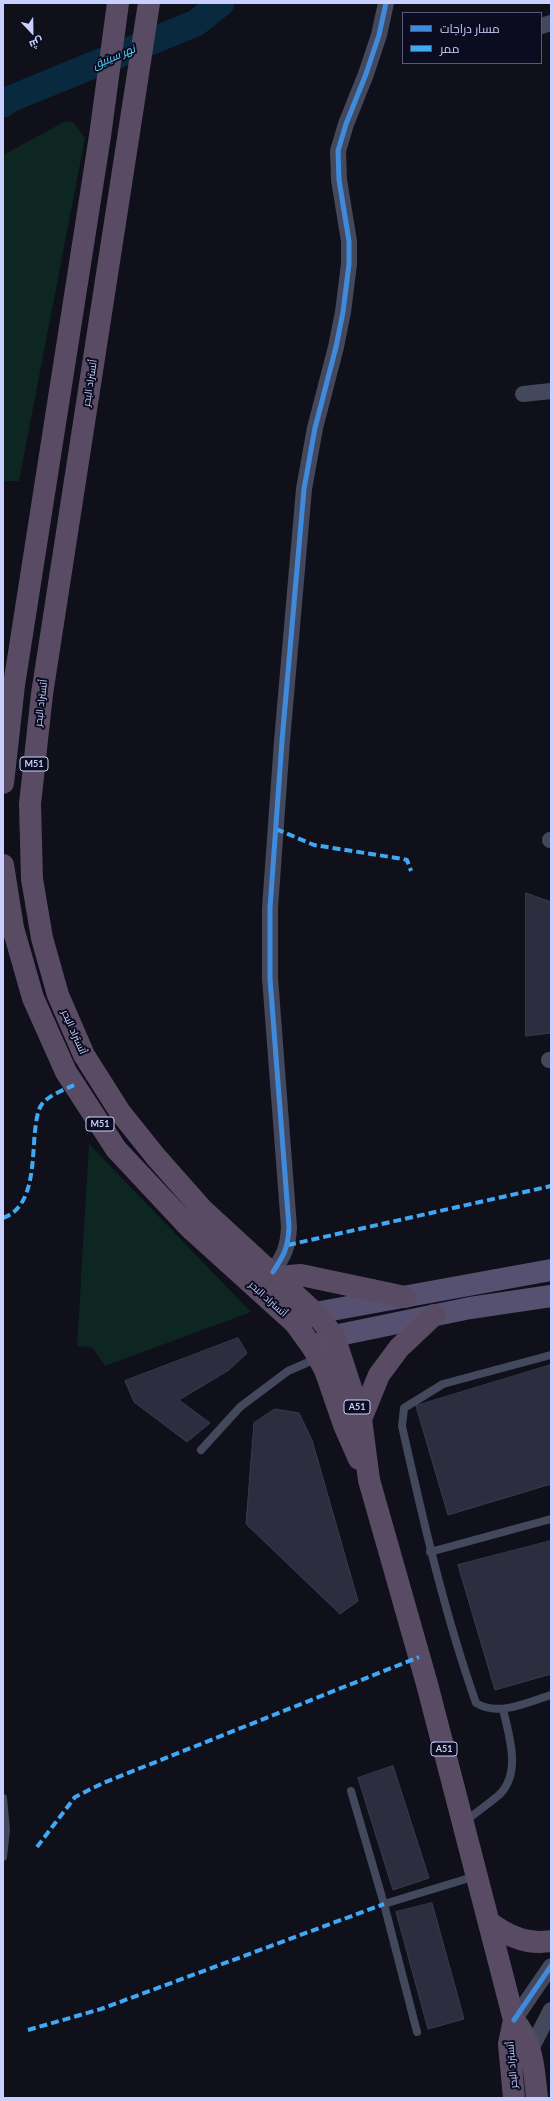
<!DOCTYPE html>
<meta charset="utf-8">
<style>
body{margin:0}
#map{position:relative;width:554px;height:2101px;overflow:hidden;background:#0f101a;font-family:Lato,Cairo,sans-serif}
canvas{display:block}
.frame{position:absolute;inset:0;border:4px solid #c9d0ff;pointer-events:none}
.legend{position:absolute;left:402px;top:12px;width:140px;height:52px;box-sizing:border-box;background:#0b0c1f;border:1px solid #575a79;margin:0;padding:5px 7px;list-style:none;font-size:12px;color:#c9d0ff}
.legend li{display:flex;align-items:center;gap:8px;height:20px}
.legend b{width:20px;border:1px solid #575a79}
.north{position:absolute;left:12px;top:12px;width:40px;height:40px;-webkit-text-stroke:3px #0b0c1f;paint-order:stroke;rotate:158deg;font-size:11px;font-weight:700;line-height:16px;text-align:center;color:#c9d0ff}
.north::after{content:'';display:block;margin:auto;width:14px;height:18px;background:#c9d0ff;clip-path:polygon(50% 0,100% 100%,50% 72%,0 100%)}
</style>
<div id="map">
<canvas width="554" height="2101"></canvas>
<div class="frame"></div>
<ul class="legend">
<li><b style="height:5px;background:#408adc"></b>مسار دراجات</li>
<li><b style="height:5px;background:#3fa9f5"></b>ممر</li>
</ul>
<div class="north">ش</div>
</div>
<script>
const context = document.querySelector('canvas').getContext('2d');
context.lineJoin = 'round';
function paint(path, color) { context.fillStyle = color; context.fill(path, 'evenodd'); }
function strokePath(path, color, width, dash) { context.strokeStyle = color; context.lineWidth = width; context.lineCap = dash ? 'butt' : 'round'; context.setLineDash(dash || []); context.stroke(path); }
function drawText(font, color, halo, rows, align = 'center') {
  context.font = font + ' Lato,Cairo,sans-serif'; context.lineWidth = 4; context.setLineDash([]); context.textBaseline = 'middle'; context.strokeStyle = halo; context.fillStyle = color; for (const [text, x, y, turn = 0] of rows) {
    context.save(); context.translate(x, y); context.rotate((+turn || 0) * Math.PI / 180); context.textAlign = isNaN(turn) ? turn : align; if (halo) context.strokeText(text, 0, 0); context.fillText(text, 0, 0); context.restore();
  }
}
paint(new Path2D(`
 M66 121 73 122 85 138 19 481H3V155Z
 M89 1144 251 1312 105 1366 92 1347 77 1346Z`), '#0d2621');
strokePath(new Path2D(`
 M3 104 10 99 196 23 221 3`), '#08293e', 27);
const building = new Path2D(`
 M526 893 551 902V1033L526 1036Z
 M238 1338 247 1353 229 1370 179 1400 210 1423 187 1442 134 1402 125 1381Z
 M551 1365V1484L448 1515 416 1406Z
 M275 1409 299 1413 312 1440 358 1601 340 1614 246 1524 254 1423Z
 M551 1541V1674L495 1690 458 1565Z
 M393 1766 429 1878 393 1890 358 1778Z
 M432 1903 464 2019 428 2029 396 1912Z`);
paint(building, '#2c2d3e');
strokePath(building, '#393b50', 1);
strokePath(new Path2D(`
 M551 1355 443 1384 404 1408 402 1426C423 1520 444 1612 476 1703 498 1717 528 1702 551 1695
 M201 1450 240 1407 288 1371 318 1358
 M430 1552 551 1519
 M351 1791 384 1904
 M3 1798 6 1830 3 1857
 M465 1821C476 1813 488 1804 499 1795 522 1773 509 1736 503 1709
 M417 2032 384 1904 476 1876`), '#43485c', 8);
strokePath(new Path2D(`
 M541 26 551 23
 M523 394 551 391
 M550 840H551
 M549 1060H551
 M273 1272C284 1255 288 1248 289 1227L270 978V908L282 741 304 489 315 428 336 347 343 312 349 264V241L339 180 338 151 346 124 366 74 379 35 386 3
 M514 2020 551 1966
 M531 2049 551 2010`), '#43485c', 16);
strokePath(new Path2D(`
 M300 1321 315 1313 551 1270
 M313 1348 334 1336 470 1308 551 1296`), '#565170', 22);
strokePath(new Path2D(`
 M149 3 42 694 30 804 32 879 42 938 58 995 84 1055 120 1112 156 1157 202 1209 315 1313 334 1336 361 1419 369 1480 427 1684 514 2020C533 2043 534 2069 537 2098
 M3 783 14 685 100 136 118 3
 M3 865 13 928 33 998 66 1072 116 1149 189 1227 295 1323 313 1348 325 1370 344 1425 359 1459
 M278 1277 301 1275 405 1297
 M361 1419 379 1375 399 1348 434 1315
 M489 1922C507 1936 528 1945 551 1941
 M514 2020 509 2044 514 2098`), '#5a4b64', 22);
strokePath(new Path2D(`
 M276 829 314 845 403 859 407 860 411 871
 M3 1218C35 1207 32 1159 35 1131 36 1123 37 1111 42 1104 49 1095 64 1090 74 1085
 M288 1245 551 1186
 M37 1847 75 1797 103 1783 419 1657
 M28 2030 101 2009 384 1904`), '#3fa9f5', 4, [8, 4]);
strokePath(new Path2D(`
 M273 1272C284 1255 288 1248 289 1227L270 978V908L282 741 304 489 315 428 336 347 343 312 349 264V241L339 180 338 151 346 124 366 74 379 35 386 3
 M514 2020 551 1966`), '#408adc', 5);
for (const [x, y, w] of [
 [34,764,28],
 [100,1124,28],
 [357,1407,26],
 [444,1749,26]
]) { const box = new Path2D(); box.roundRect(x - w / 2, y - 7, w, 14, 3); context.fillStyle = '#0b0c1f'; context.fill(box); strokePath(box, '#c9d0ff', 1); }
drawText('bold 9px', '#c9d0ff', null, [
 ["M51",34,764],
 ["M51",100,1124],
 ["A51",357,1407],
 ["A51",444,1749]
]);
drawText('10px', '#c9d0ff', '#0b0c1f', [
 ["أتستراد البحر",90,383,-81],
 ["أتستراد البحر",41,703,-83],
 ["أتستراد البحر",74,1032,66],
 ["أتستراد البحر",268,1299,42],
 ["أتستراد البحر",512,2065,-95]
]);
drawText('italic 11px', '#57d8ff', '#0b0c1f', [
 ["نهر سينيق",114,57,-23]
]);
</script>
